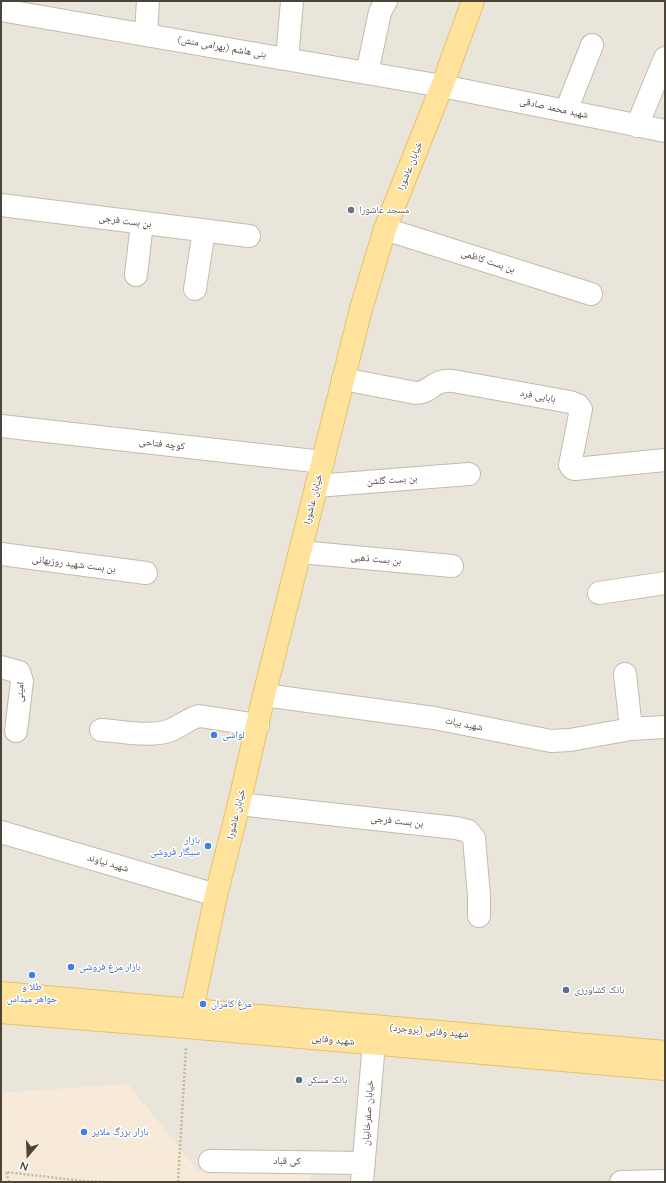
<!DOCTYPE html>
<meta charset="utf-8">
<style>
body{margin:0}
#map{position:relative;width:666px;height:1183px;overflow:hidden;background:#f6f3ec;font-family:Quicksand,sans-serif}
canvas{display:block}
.frame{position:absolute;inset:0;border:2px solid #4b4439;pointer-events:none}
.north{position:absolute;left:8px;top:1135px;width:40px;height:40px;-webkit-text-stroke:3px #fff;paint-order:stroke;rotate:199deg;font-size:11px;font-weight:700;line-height:16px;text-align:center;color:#4b4439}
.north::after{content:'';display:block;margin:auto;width:14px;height:18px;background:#4b4439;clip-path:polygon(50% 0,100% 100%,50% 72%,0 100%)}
</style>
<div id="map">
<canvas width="666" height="1183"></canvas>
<div class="frame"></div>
<div class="north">N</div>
</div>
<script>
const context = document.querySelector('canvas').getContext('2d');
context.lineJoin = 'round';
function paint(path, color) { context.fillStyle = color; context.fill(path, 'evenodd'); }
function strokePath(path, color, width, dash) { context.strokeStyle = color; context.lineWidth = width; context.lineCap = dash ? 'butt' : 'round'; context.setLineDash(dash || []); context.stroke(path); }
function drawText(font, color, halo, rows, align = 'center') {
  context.font = font + ' Quicksand,"Noto Naskh Arabic",sans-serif'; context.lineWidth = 3; context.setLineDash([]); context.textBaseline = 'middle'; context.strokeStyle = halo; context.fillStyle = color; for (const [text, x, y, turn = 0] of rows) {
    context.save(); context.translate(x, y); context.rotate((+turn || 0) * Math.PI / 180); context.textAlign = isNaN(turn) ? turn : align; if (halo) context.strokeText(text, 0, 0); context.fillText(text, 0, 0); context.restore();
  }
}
paint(new Path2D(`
 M1 1H665V1182H1Z`), '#eae5da');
paint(new Path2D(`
 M128 1084 198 1171 311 1172 309 1182H1V1093Z`), '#f7ead8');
const minor = new Path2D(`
 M1 10 442 86 665 131
 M146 34 148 1
 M287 59 292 1
 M367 73 380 12 386 1
 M566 111 592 45
 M637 126 665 58
 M1 205 249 236
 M385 229 591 294
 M136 275 142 223
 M195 289 204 230
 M343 379 416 393C431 393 432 379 453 381L570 402 578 405 581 409 570 465 572 468 575 469 665 460
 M1 426 323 462
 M316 486 469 474
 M300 552 452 566
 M1 554 146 573
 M599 593 665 583
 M1 667 19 672 22 681 16 731
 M625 674 631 729
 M264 695 434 718 551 741 570 740 631 729 665 727
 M101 730C121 731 152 738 171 730 181 726 188 719 199 716L258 725
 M239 804 456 828 468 831 474 838 479 896V916
 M1 832 216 895
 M210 1161 364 1163
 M362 1182 374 1043
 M621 1182 665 1181`);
const major = new Path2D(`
 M1 993 665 1052
 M192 1010 216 895 239 804 264 695 361 309 385 229 442 86 473 1
 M1 1012 187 1027 665 1069`);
strokePath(minor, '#c2bbae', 24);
strokePath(major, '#e6c16a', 24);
strokePath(new Path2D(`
 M9 1182 6 1172 83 1181 108 1182
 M178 1182 186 1047`), '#c4b79f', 2.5, [2, 2]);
strokePath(minor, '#fff', 22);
strokePath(major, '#ffe39c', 22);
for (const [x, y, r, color] of [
 [351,210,4,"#6b7280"],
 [214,735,4,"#3f7fe0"],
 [208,846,4,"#3f7fe0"],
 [71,967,4,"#3f7fe0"],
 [32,975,4,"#3f7fe0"],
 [566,990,4,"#5c6f8a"],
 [203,1004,4,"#3f7fe0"],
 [299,1080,4,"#5c6f8a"],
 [84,1132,4,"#3f7fe0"]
]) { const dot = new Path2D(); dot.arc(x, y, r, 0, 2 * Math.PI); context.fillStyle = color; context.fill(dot); strokePath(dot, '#fff', 1.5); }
drawText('10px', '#4b4439', '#fff', [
 ["بنی هاشم (بهرامی منش)",222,47,10],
 ["شهید محمد صادقی",554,108,12],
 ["خیابان عاشورا",410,166,-68],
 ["بن بست فرجی",125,221,7],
 ["بن بست کاظمی",488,261,18],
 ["بابایی فرد",538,396,10],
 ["کوچه فتاحی",162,444,6],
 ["بن بست گلشن",392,480,-4],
 ["خیابان عاشورا",313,499,-76],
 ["بن بست ذهبی",376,559,5],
 ["بن بست شهید روزبهانی",74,564,7],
 ["امینی",20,692,-87],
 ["شهید بیات",464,724,11],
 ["خیابان عاشورا",236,814,-76],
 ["بن بست فرجی",397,821,6],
 ["شهید نیاوند",108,863,16],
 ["شهید وفایی (بروجرد)",429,1031,5],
 ["شهید وفایی",333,1040,5],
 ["خیابان صفرخانیان",368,1113,-86],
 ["کی قباد",287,1161,1]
]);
drawText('10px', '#5b616d', '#fff', [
 ["مسجد عاشورا",359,210]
], 'left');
drawText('10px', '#366cbe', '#fff', [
 ["لواشی",222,735],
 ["بازار",200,840,"right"],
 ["سیگار فروشی",200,852,"right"],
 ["بازار مرغ فروشی",79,967],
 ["طلا و",32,987,"center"],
 ["جواهر میداس",32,999,"center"],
 ["مرغ کامران",211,1004],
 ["بازار بزرگ ملایر",92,1132]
], 'left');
drawText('10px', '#4e5e75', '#fff', [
 ["بانک کشاورزی",574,990],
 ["بانک مسکن",307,1080]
], 'left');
</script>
